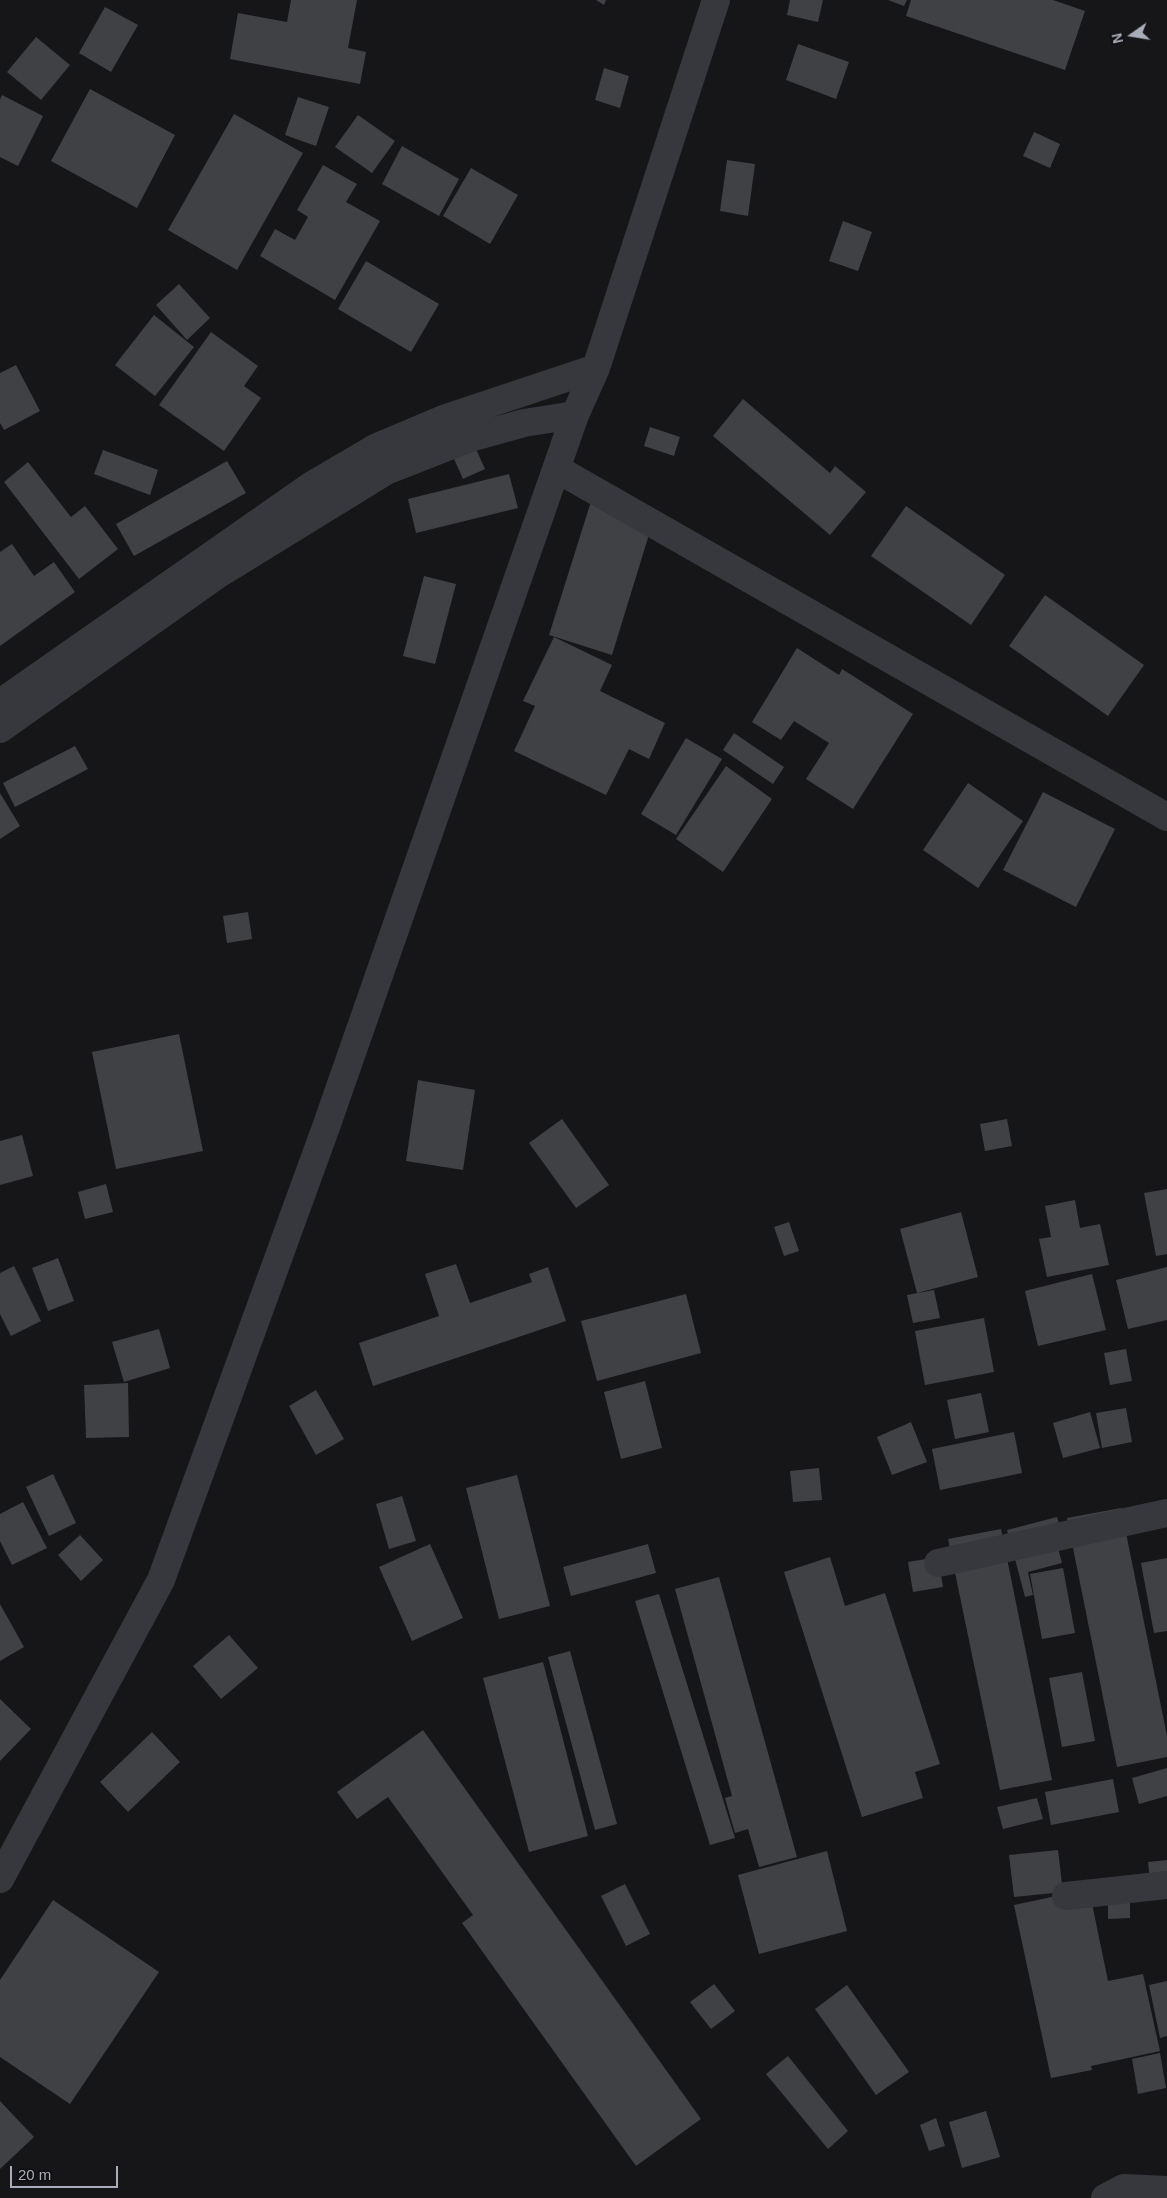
<!DOCTYPE html>
<style>
body{margin:0}
#map{position:relative;width:1167px;height:2198px;overflow:hidden;background:#161618;font-family:Arial,sans-serif}
canvas{display:block}
.north{position:absolute;left:1107px;top:10px;width:50px;height:50px;-webkit-text-stroke:4px #111113;paint-order:stroke;rotate:257deg;font-size:14px;font-weight:700;line-height:20px;text-align:center;color:#a8adb8}
.north::after{content:'';display:block;margin:auto;width:18px;height:22px;background:#a8adb8;clip-path:polygon(50% 0,100% 100%,50% 72%,0 100%)}
.scale{position:absolute;left:10px;top:2166px;width:108px;height:22px;box-sizing:border-box;border:2px solid #a8adb8;border-top:0;padding-left:6px;font-size:15px;line-height:18px;white-space:nowrap;color:#a8adb8;-webkit-text-stroke:4px #111113;paint-order:stroke}
</style>
<div id="map">
<canvas width="1167" height="2198"></canvas>
<div class="north">N</div>
<div class="scale">20 m</div>
</div>
<script>
const context = document.querySelector('canvas').getContext('2d');
context.lineJoin = 'round';
function paint(path, color) { context.fillStyle = color; context.fill(path, 'evenodd'); }
function strokePath(path, color, width, dash) { context.strokeStyle = color; context.lineWidth = width; context.lineCap = dash ? 'butt' : 'round'; context.setLineDash(dash || []); context.stroke(path); }
paint(new Path2D(`
 M291 0H357L348 48 366 52 360 84 230 59 238 13 287 22Z
 M596 0H606L604 5Z
 M790 0H823L818 22 787 15Z
 M888 0H907L904 6Z
 M911 0H1053L1085 11 1065 70 906 16Z
 M105 7 138 25 111 72 79 53Z
 M36 37 70 65 41 100 7 72Z
 M798 44 849 62 836 99 786 80Z
 M604 68 629 76 620 108 595 100Z
 M90 89 175 135 137 208 51 161Z
 M2 95 43 116 18 166 0 157V100Z
 M298 97 329 107 316 146 285 135Z
 M234 114 303 153 237 270 168 230Z
 M358 115 395 141 372 173 335 147Z
 M1034 132 1060 144 1050 168 1023 156Z
 M402 146 459 179 439 216 382 184Z
 M727 160 755 164 748 216 720 211Z
 M323 165 357 184 346 202 380 221 335 300 260 256 275 229 295 240 308 217 297 210Z
 M471 168 518 195 490 244 443 216Z
 M843 221 872 232 858 271 829 261Z
 M366 261 439 304 411 352 338 309Z
 M179 284 210 318 187 340 156 305Z
 M154 315 194 347 155 396 115 365Z
 M211 332 258 366 244 386 261 398 224 451 159 405Z
 M16 365 40 411 4 430 0 423V373Z
 M743 399 830 473 835 466 866 492 830 535 713 436Z
 M650 427 680 437 674 456 644 446Z
 M476 449 485 469 463 479 454 459Z
 M103 450 158 470 150 495 94 474Z
 M227 461 246 493 134 556 116 524Z
 M28 462 71 517 85 506 118 549 79 579 4 482Z
 M509 474 518 508 416 533 408 499Z
 M593 495 655 515 612 655 549 635Z
 M906 506 1005 575 971 625 871 556Z
 M12 544 34 576 54 562 75 592 0 646V552Z
 M424 576 456 584 435 664 403 656Z
 M1045 595 1144 665 1108 716 1009 646Z
 M554 637 612 665 600 691 665 723 649 759 629 749 606 795 514 751 535 706 523 701Z
 M797 648 839 675 842 669 913 714 853 809 806 779 829 743 794 721 781 740 752 722Z
 M734 733 784 767 773 784 723 750Z
 M686 738 722 759 676 835 641 814Z
 M75 746 88 769 15 807 3 783Z
 M726 766 772 799 723 872 676 839Z
 M968 783 1023 821 978 888 923 850Z
 M1043 792 1115 829 1076 907 1003 870Z
 M0 793 20 826 0 839Z
 M248 912 252 939 227 943 223 916Z
 M179 1034 203 1151 116 1169 92 1052Z
 M418 1080 475 1090 463 1170 406 1161Z
 M562 1119 609 1185 576 1208 529 1143Z
 M1007 1119 1012 1146 985 1151 980 1124Z
 M22 1135 33 1176 0 1185V1141Z
 M106 1184 113 1212 85 1219 78 1192Z
 M1167 1189V1254L1156 1256 1144 1193Z
 M1075 1200 1080 1228 1100 1224 1109 1265 1047 1277 1039 1239 1051 1237 1045 1206Z
 M961 1212 978 1277 917 1293 900 1229Z
 M789 1222 799 1251 784 1256 774 1227Z
 M58 1258 74 1301 48 1311 32 1268Z
 M456 1264 470 1303 532 1282 529 1274 548 1267 566 1321 373 1386 359 1343 439 1316 425 1274Z
 M14 1266 41 1321 11 1336 0 1314V1273Z
 M1167 1267V1320L1128 1329 1116 1280Z
 M1092 1274 1106 1330 1038 1346 1025 1291Z
 M934 1290 940 1318 913 1323 907 1295Z
 M686 1294 701 1353 597 1381 581 1321Z
 M984 1318 994 1372 925 1385 915 1331Z
 M159 1329 170 1368 124 1382 112 1342Z
 M1126 1349 1132 1381 1110 1385 1104 1353Z
 M645 1381 662 1448 621 1459 604 1392Z
 M128 1383 129 1437 86 1438 84 1385Z
 M316 1390 344 1439 316 1455 289 1406Z
 M981 1393 989 1432 955 1439 947 1400Z
 M1126 1408 1132 1442 1102 1448 1096 1413Z
 M1090 1412 1100 1448 1063 1458 1053 1423Z
 M911 1422 927 1462 892 1475 877 1437Z
 M1014 1432 1022 1473 940 1490 932 1449Z
 M819 1468 822 1500 793 1502 790 1471Z
 M53 1474 76 1523 49 1536 26 1487Z
 M517 1475 550 1606 499 1619 466 1488Z
 M402 1496 416 1541 389 1549 376 1504Z
 M23 1502 47 1548 12 1565 0 1541V1514Z
 M1121 1508 1167 1736V1757L1117 1767 1067 1518Z
 M1057 1517 1065 1544 1014 1557 1007 1530Z
 M1001 1529 1052 1780 1000 1790 948 1539Z
 M80 1535 103 1560 81 1581 58 1555Z
 M430 1544 463 1618 412 1641 379 1567Z
 M648 1544 656 1573 571 1596 563 1567Z
 M1058 1548 1062 1563 1028 1572 1033 1595 1025 1597 1015 1559Z
 M830 1557 845 1606 885 1593 940 1764 915 1772 923 1798 862 1817 784 1572Z
 M938 1557 943 1587 913 1592 908 1562Z
 M1167 1558V1631L1154 1633 1141 1563Z
 M1063 1568 1075 1633 1042 1639 1030 1574Z
 M719 1577 797 1857 759 1867 748 1829 735 1833 725 1798 732 1796 675 1589Z
 M659 1594 735 1838 710 1845 635 1601Z
 M0 1604 24 1647 0 1661Z
 M229 1635 258 1668 221 1699 193 1666Z
 M570 1651 617 1824 595 1830 548 1657Z
 M543 1662 588 1836 529 1852 483 1678Z
 M1082 1672 1095 1741 1062 1747 1049 1678Z
 M0 1699 31 1729 0 1761Z
 M423 1730 701 2119 636 2166 462 1923 473 1915 388 1797 357 1819 337 1792Z
 M152 1732 180 1762 128 1812 100 1782Z
 M1167 1768V1796L1139 1804 1132 1778Z
 M1113 1779 1119 1812 1051 1825 1045 1792Z
 M1037 1798 1043 1819 1003 1829 997 1807Z
 M1058 1850 1063 1892 1014 1897 1009 1855Z
 M827 1851 847 1931 759 1954 738 1875Z
 M1167 1860V1898L1152 1899 1148 1862Z
 M625 1884 650 1934 626 1946 601 1896Z
 M1089 1889 1108 1981 1143 1974 1160 2051 1091 2066 1092 2070 1051 2078 1014 1905Z
 M1108 1895H1130V1918L1108 1919Z
 M53 1900 159 1972 70 2104 0 2057V1980Z
 M1167 1981V2036L1160 2038 1149 1985Z
 M714 1984 735 2011 711 2029 690 2002Z
 M847 1985 909 2072 876 2095 815 2009Z
 M1160 2053 1166 2088 1138 2094 1132 2059Z
 M788 2056 848 2131 828 2149 766 2074Z
 M0 2101 34 2137 0 2169Z
 M986 2111 1000 2157 962 2168 949 2122Z
 M936 2118 945 2146 929 2151 920 2125Z`), '#404145');
strokePath(new Path2D(`
 M557 469 1167 817
 M0 703 312 485 375 448 446 418 596 368
 M0 729 217 575 386 471 470 438 524 423 575 415
 M938 1563 1167 1513
 M0 1879 161 1580 326 1127 575 415 596 368 716 0
 M1066 1896 1167 1885
 M1105 2198 1124 2188 1167 2190`), '#37383d', 28);
</script>
